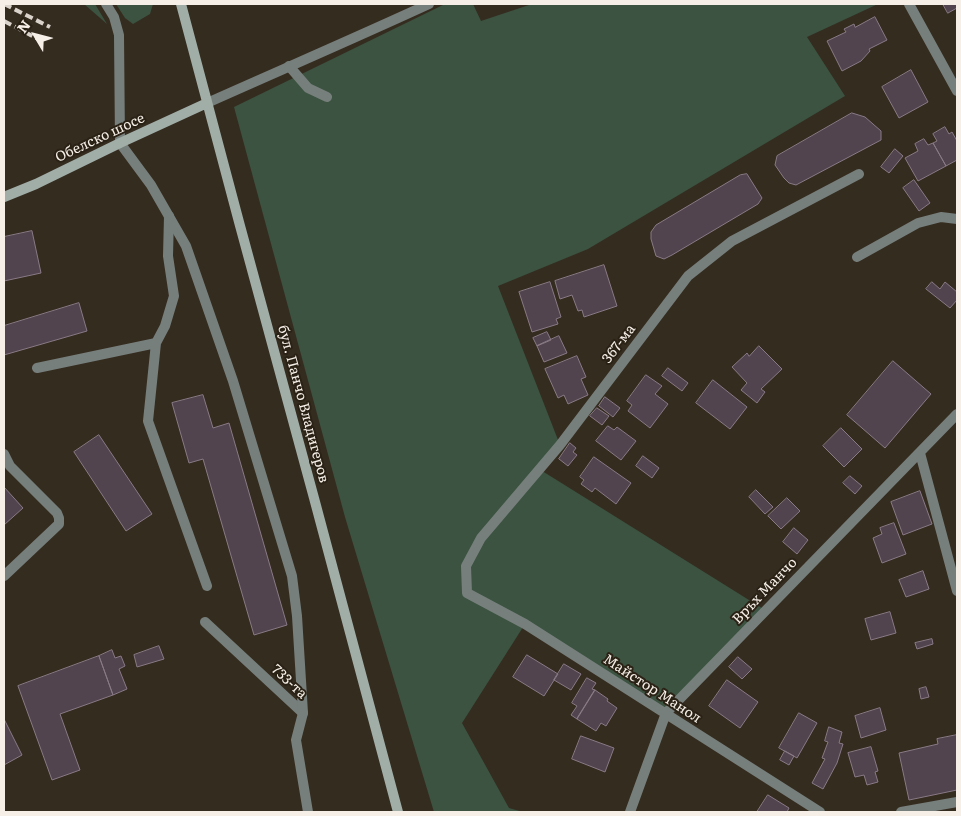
<!DOCTYPE html>
<meta charset="utf-8">
<style>
body{margin:0}
#map{position:relative;width:961px;height:816px;overflow:hidden;background:#352c20;font-family:Literata,serif}
canvas{display:block}
.frame{position:absolute;inset:0;border:5px solid #f5efe7;pointer-events:none}
.north{position:absolute;left:10px;top:10px;width:50px;height:50px;-webkit-text-stroke:4px #2b2216;paint-order:stroke;rotate:307deg;font-size:14px;font-weight:700;line-height:20px;text-align:center;color:#f5efe7}
.north::after{content:'';display:block;margin:auto;width:18px;height:22px;background:#f5efe7;clip-path:polygon(50% 0,100% 100%,50% 72%,0 100%)}
</style>
<div id="map">
<canvas width="961" height="816"></canvas>
<div class="frame"></div>
<div class="north">N</div>
</div>
<script>
const context = document.querySelector('canvas').getContext('2d');
context.lineJoin = 'round';
function paint(path, color) { context.fillStyle = color; context.fill(path, 'evenodd'); }
function strokePath(path, color, width, dash) { context.strokeStyle = color; context.lineWidth = width; context.lineCap = dash ? 'butt' : 'round'; context.setLineDash(dash || []); context.stroke(path); }
function drawText(font, color, halo, rows, align = 'center') {
  context.font = font + ' Literata,serif'; context.lineWidth = 4; context.setLineDash([]); context.textBaseline = 'middle'; context.strokeStyle = halo; context.fillStyle = color; for (const [text, x, y, turn = 0] of rows) {
    context.save(); context.translate(x, y); context.rotate((+turn || 0) * Math.PI / 180); context.textAlign = isNaN(turn) ? turn : align; if (halo) context.strokeText(text, 0, 0); context.fillText(text, 0, 0); context.restore();
  }
}
paint(new Path2D(`
 M84 4H95L107 24Z
 M116 4H153L150 14 133 24 125 18Z
 M445 4H473L481 21 532 4H878L807 37 845 96 588 249 498 286 560 445 539 469 765 610 666 713 525 624 462 723 509 808 523 812H434L345 517 234 107Z`), '#3b5340');
const building = new Path2D(`
 M943 4H957V8L948 13Z
 M875 17 887 40 869 49 870 51 861 61 842 71 827 41 846 32 844 29 854 24 855 27Z
 M911 70 928 102 899 118 882 87Z
 M852 113 865 117 881 131V140L796 185 789 183 784 178 775 165 777 156Z
 M945 127 949 134 952 132 957 141V160L946 166 933 143 937 141 933 134Z
 M924 139 928 145 933 143 946 166 918 181 905 158 918 151 915 144Z
 M895 149 903 156 889 173 881 167Z
 M747 174 762 198 758 204 672 255 664 259 656 256 651 239V232L656 225 740 175Z
 M914 180 930 203 919 211 903 188Z
 M32 231 41 273 4 281V237Z
 M604 265 617 306 584 317 582 310 578 311 572 295 560 299 555 281Z
 M550 282 561 317 556 319 558 324 532 332 519 292Z
 M932 282 940 289 945 282 957 292V300L950 308 926 289Z
 M79 303 87 331 4 355V326Z
 M547 332 551 340 537 346 533 338Z
 M559 336 567 353 544 362 537 346Z
 M759 346 782 369 761 389 765 392 757 403 741 390 747 383 732 367 747 353 749 356Z
 M577 356 586 377 581 379 588 395 568 404 564 395 558 398 545 369Z
 M893 361 931 394 885 448 847 415Z
 M668 368 688 383 682 391 662 376Z
 M646 375 662 386 655 394 668 404 650 428 628 411 632 405 627 401Z
 M713 380 747 407 730 429 696 403Z
 M203 395 213 428 229 423 287 625 254 635 203 459 189 463 172 403Z
 M605 397 620 408 613 417 599 406Z
 M597 408 609 416 602 425 590 416Z
 M608 426 614 430 617 427 636 441 621 460 596 441Z
 M841 428 862 449 844 467 823 446Z
 M99 435 152 514 126 531 74 452Z
 M570 443 576 448 573 452 577 455 568 466 559 459Z
 M643 456 659 468 652 478 636 466Z
 M594 457 631 483 616 504 595 488 592 492 581 484 584 480 580 477Z
 M850 476 862 486 855 494 843 483Z
 M4 487 23 508 4 525Z
 M756 490 773 507 765 514 749 497Z
 M920 491 932 524 903 535 891 502Z
 M787 498 800 511 781 529 768 516Z
 M894 523 906 554 882 563 873 538 882 534 880 528Z
 M794 528 808 540 797 554 783 542Z
 M923 571 929 589 906 597 899 580Z
 M890 612 896 633 871 640 865 619Z
 M932 639 933 644 917 649 915 643Z
 M159 646 164 659 137 667 134 655Z
 M112 650 115 658 121 656 125 666 119 669 127 689 113 695 99 656Z
 M527 655 558 674 544 696 513 677Z
 M99 656 113 695 60 714 80 770 52 780 18 686Z
 M738 657 752 669 742 679 729 667Z
 M564 664 581 674 571 690 554 680Z
 M587 678 596 683 592 689 595 690 577 719 571 715 577 706 572 703Z
 M727 680 758 702 740 728 709 706Z
 M926 687 929 697 921 699 919 689Z
 M595 690 608 699 607 701 617 708 606 726 601 723 596 731 577 719Z
 M880 708 886 730 861 738 855 716Z
 M799 713 817 723 797 758 779 748Z
 M4 719 22 755 4 765Z
 M829 727 842 732 839 743 843 744 837 763 823 789 812 783 825 759 822 758 828 742 825 741Z
 M957 735V790L909 800 899 753 938 744 937 739Z
 M581 736 614 748 605 772 572 759Z
 M871 747 878 771 875 772 878 782 867 785 864 775 855 777 848 753Z
 M785 751 794 756 789 765 780 760Z
 M768 795 789 808 787 812H757Z`);
paint(building, '#51444e');
strokePath(building, '#897a85', 1);
strokePath(new Path2D(`
 M106 4 114 17 119 35 120 143
 M289 66 308 88 327 97
 M169 216 168 256 174 296 165 326 156 343 148 421 207 586
 M857 257 918 223 941 217 957 219
 M37 368 156 343
 M4 454 10 466 57 513 59 518V524L4 576
 M205 622 303 713`), '#777f7c', 10);
strokePath(new Path2D(`
 M909 4 957 91
 M207 103C281 70 355 38 429 4
 M120 143 151 185 186 246 233 381 292 576 297 616 303 713 296 740 308 812
 M920 453 957 591
 M630 812 666 713 957 414
 M820 812 525 624 467 593 466 566 481 538 560 445 688 276 732 241 859 174
 M901 812 957 802`), '#777f7c', 10);
strokePath(new Path2D(`
 M181 4 239 222 314 498 398 812
 M4 197 36 184 120 143 207 103`), '#a1aea8', 10);
strokePath(new Path2D(`
 M4 4 50 27
 M4 21 42 41`), '#dad3cb', 4, [8, 4]);
drawText('14px', '#f5efe7', '#2b2216', [
 ["Обелско шосе",100,138,-25],
 ["367-ма",619,344,-53],
 ["бул. Панчо Владигеров",303,404,75],
 ["Връх Манчо",765,591,-46],
 ["733-та",289,682,43],
 ["Майстор Манол",652,689,33]
]);
</script>
